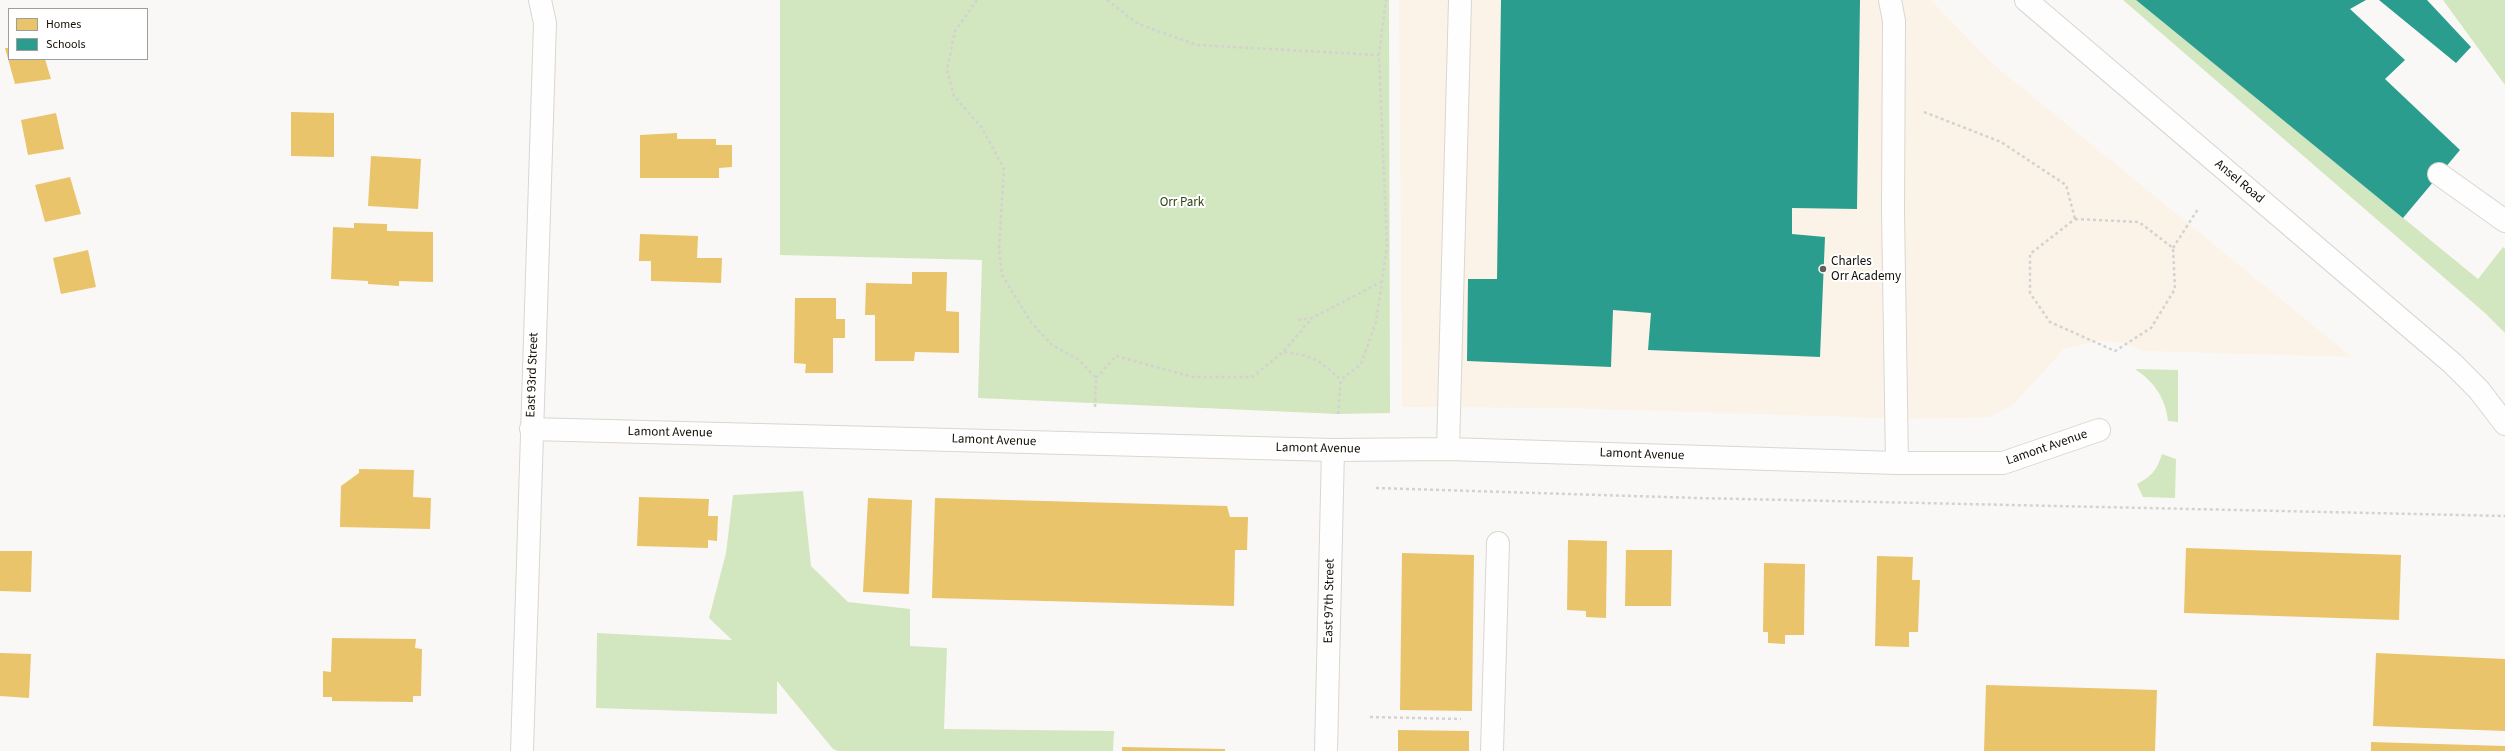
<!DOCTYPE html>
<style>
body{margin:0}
#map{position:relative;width:2505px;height:751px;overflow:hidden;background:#faf8f6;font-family:"Source Sans 3",sans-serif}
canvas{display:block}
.legend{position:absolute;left:8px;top:8px;width:140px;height:52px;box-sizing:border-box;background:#fff;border:1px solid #a09e9b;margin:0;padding:5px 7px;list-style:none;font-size:12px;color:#120c05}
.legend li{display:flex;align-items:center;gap:8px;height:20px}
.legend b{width:20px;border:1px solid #a09e9b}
</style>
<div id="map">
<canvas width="2505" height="751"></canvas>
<ul class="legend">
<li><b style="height:11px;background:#e9c46a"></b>Homes</li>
<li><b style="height:11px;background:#2a9d8f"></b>Schools</li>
</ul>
</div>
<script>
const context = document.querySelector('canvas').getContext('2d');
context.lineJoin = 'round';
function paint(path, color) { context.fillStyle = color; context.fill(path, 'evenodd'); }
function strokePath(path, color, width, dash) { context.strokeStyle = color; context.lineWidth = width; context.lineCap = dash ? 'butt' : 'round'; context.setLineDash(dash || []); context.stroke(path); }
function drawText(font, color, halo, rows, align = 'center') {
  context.font = font + ' "Source Sans 3",sans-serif'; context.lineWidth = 4; context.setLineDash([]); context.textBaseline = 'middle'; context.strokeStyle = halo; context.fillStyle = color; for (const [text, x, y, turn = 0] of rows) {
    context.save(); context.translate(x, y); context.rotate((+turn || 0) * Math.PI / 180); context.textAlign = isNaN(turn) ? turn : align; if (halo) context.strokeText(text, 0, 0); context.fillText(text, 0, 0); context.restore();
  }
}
paint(new Path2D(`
 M1399 0H1931L1993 64 2352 357 2143 351 2122 343 2099 341 2064 349 2013 405 1989 417 1915 419 1562 408 1402 407Z`), '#fcf3e8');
paint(new Path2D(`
 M780 0H1389L1390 413 1338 414 978 398 982 260 780 255Z
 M2123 0H2136L2478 279 2503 247 2505 249V333L2485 313Z
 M2443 0H2505V85Z
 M2135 369 2178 370V422L2168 421C2165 397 2154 382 2135 369Z
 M2162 454 2176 459 2175 498 2143 497 2137 484C2152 476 2157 470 2162 454Z
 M803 491 811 566 848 602 910 609V646L947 648 944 729 1114 731 1113 751H838L833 749 777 681V714L596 708 597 633 732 640 709 618 726 553 733 495Z`), '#d2e6bf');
paint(new Path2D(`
 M5 48H9V59H45L51 79 15 84Z
 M291 112 334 113V157L291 156Z
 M56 113 64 149 28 155 21 120Z
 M677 133V139H716V145H732V167L719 168V178H640V135Z
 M371 156 421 159 418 209 368 206Z
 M70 177 81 214 45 222 35 185Z
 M354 223 387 224V231L433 232V282L399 281V286L368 284V281L331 279 333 227 354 228Z
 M640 234 698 236 697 258H722L721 283 651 281V261H639Z
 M88 250 96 287 61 294 53 258Z
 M912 272H947L946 311 959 312V353L915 352 914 361H875V315H865L866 283 912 284Z
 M795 298H836V319H845V338H833V373H805L806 364 794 363Z
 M359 469 414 470 413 497 431 498 430 529 340 527 341 486 359 473Z
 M639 497 709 499 708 516H718L717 541 708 540V548L637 546Z
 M868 498 912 500 909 594 863 592Z
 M935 498 1227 506 1230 517H1248L1247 550H1235L1234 606 932 598Z
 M1568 540 1607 541 1606 618 1586 617V611L1567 610Z
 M2186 548 2401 555 2399 620 2184 613Z
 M1626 550H1672L1671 606H1625Z
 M0 551H32L31 592 0 591Z
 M1402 553 1474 555 1472 711 1400 710Z
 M1877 556 1913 557 1912 580H1920L1918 632H1909V647L1875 646Z
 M1764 563 1805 564 1804 635H1785V644L1768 643V632H1763Z
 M332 638 416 639 415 648 422 649 421 696H413V702L332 701V697H323V671L331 672Z
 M0 653 31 654 29 698 0 696Z
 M2376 653 2505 659V731L2373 726Z
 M1986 685 2157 690 2155 751H1984Z
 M1398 730 1469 731V751H1398Z
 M2371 742 2505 746V751H2371Z
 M1122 747 1225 749V751H1122Z`), '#e9c46a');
paint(new Path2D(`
 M1501 0H1860L1857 209 1792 208V234L1825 237 1820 357 1648 350 1651 313 1613 310 1611 367 1467 361 1468 279H1497Z
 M2136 0H2366L2350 9 2405 60 2385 79 2460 150 2403 218Z
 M2379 0H2427L2471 47 2456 63Z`), '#2a9d8f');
const minor = new Path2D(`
 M1890 0 1894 21 1893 212 1897 463
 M2026 0 2452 363 2479 390 2505 424
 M2439 174 2505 221
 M531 429 1333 450 1448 449 1897 463H2003L2099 430
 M1448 449 1460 0
 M522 751 545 23 540 0
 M1326 751 1333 450
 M1492 751 1498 543`);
strokePath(minor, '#dad6d0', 24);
strokePath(new Path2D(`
 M977 0 955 31 947 70 954 96 982 128 1004 169 999 247 1002 275 1031 322 1052 345 1079 360 1096 378 1095 407
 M1107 0 1138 24 1197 45 1379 55
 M1924 112 2001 142 2066 185 2075 219
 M2075 219 2139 222 2173 248 2175 289 2151 328 2115 351 2050 322 2030 293V254Z
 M2173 248 2198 209
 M1298 320 1312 318 1381 282
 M1284 352C1314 356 1319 360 1341 380
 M1096 378 1116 356 1193 377H1252L1283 352 1312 318
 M1338 414 1341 380 1361 364 1376 322 1387 247 1379 55 1386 0
 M1376 488 1697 498 2505 516
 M1370 717 1461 719`), '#d3d2d1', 2.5, [3, 3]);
strokePath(minor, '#fefefe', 22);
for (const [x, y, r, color] of [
 [1823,269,4,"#635f59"]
]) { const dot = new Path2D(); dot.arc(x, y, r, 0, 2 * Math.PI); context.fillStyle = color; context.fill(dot); strokePath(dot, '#fff', 1.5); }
drawText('13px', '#120c05', '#fff', [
 ["Ansel Road",2239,182,40],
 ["East 93rd Street",533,375,-88],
 ["Lamont Avenue",670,433,1],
 ["Lamont Avenue",994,441,2],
 ["Lamont Avenue",2047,448,-19],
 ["Lamont Avenue",1318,449,1],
 ["Lamont Avenue",1642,455,2],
 ["East 97th Street",1330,601,-89]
]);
drawText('13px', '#2d4514', '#fff', [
 ["Orr Park",1182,203]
]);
drawText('13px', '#120c05', '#fff', [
 ["Charles",1831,262],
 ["Orr Academy",1831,277]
], 'left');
</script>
